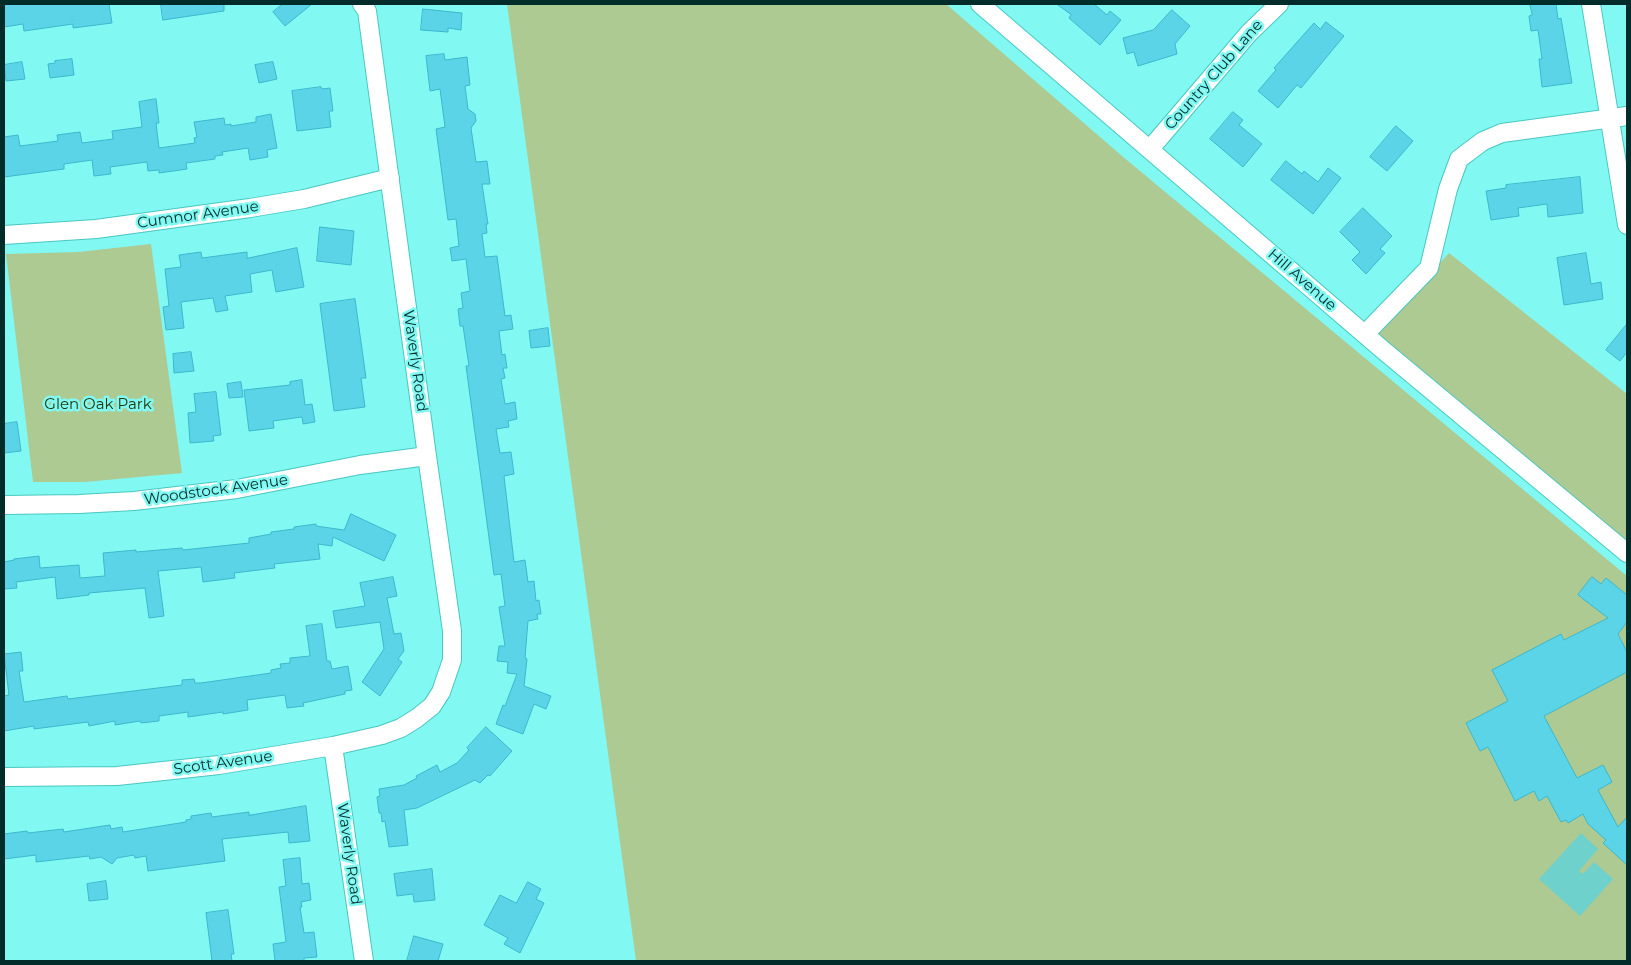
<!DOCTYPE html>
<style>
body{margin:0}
#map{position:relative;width:1631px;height:965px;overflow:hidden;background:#81f9f2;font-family:Montserrat,sans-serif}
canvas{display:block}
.frame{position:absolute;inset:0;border:5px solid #022c2a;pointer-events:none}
</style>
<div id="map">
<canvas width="1631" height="965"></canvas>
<div class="frame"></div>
</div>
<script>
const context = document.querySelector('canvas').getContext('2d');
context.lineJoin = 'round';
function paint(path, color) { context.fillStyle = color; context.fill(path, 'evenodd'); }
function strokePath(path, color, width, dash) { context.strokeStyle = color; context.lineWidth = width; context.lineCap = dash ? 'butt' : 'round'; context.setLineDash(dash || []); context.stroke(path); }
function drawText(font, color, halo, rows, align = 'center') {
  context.font = font + ' Montserrat,sans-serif'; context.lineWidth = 5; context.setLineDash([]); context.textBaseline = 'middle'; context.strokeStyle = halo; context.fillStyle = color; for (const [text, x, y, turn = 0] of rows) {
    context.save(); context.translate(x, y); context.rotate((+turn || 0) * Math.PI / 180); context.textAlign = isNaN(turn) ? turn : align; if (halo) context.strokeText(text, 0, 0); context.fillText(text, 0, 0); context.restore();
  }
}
paint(new Path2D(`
 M507 4H946L1122 156 1627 576V961H636Z
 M151 244 182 473 85 482H33L6 254 78 252Z
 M1449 253 1627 394V543L1376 333Z`), '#adca93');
paint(new Path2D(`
 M1581 833 1598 849 1579 871 1583 874 1594 862 1613 879 1580 916 1539 879Z`), '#6ed1cb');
const building = new Path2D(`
 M4 4H109L112 23 73 28V24L24 31 23 24 4 27Z
 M161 4H224V11L163 20Z
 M283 4H312L285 26 273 12Z
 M1057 4H1094L1107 15 1110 11 1121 20 1100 45 1069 18 1071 15Z
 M1530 4H1556L1558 19 1561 18 1572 83 1542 87 1539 59H1542L1538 30 1531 31 1529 16 1532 15Z
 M423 9 462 13 461 30 448 28V32L421 30Z
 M1172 10 1190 26 1175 44 1177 54 1138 66 1134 52 1127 54 1123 38 1153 30Z
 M1326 22 1344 36 1301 88 1297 85 1278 108 1258 91 1276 70 1274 68 1314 23 1320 29Z
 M444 54 445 60 467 57 470 85 465 86 468 109 475 114 476 121 471 128 476 162 487 161 490 184H482L488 224H486L487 233 482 234 485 257 497 256 505 316 511 315 513 329 499 331 502 355 505 354 507 368H503L505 378 501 379 505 404 515 402 517 419 508 421 509 427 496 429 500 453 511 452 514 474 504 476 514 562 525 560 528 582 534 581 536 601 539 600 541 614H537L538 619 528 621 525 658 527 659 524 686 551 696 546 709 534 704 523 734 496 724 503 705 505 706 517 674 507 673 508 662 497 661 499 646H505L499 607 505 606 501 574 494 575 466 366H469L463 326H460L458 309 463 308 461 293 470 291 466 259 452 261 450 248 459 246 456 219 448 220 436 129 445 127 440 89 430 91 426 56Z
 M72 59 74 75 50 78 48 64 55 63V61Z
 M22 62 25 79 6 81 4 65Z
 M273 62 277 79 259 83 255 65Z
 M321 87 322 89 330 88 333 111H329L331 127 297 131 292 91Z
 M156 99 159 123H156L159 148 195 143 194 138 197 137 194 122 224 118 225 125 231 124V126L256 122V117L271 114 277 148 267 150 268 157 250 160 248 148 222 152 223 155 215 156V159L186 163 187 169 159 173V170L148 171 147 162 110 167 111 174 94 176 92 160 64 164V169L4 177V137L18 135 20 146 58 141 57 135 80 132 82 143 113 139 112 131 142 127 139 102Z
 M1233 112 1243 120 1239 125 1262 144 1243 167 1210 139Z
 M1396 126 1413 141 1387 171 1370 157Z
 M1286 161 1302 174 1304 171 1318 182 1328 168 1341 178 1313 214 1271 180Z
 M1580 177 1583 213 1548 217 1547 204 1518 208 1519 216 1491 220 1486 191 1506 188V185Z
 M1363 208 1392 236 1380 249 1385 253 1366 274 1352 260 1360 252 1340 232Z
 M320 227 354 231 351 265 317 261Z
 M297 248 304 287 276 292 272 270 250 274 252 292 225 296 228 310 216 312 213 298 181 302 184 328 166 330 163 307 169 306 165 269 181 267 179 255 201 252 202 258 247 252V258Z
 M1586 253 1591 284 1601 282 1603 299 1564 305 1557 258Z
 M355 299 366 378H361L365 407 334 411 320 304Z
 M1627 324V352L1620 361 1606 350Z
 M548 328 550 346 531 348 529 331Z
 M191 352 194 371 174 373 173 354Z
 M302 380 305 405 312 404 315 422 303 424 302 417 273 421 274 428 249 431 244 390 290 385V382Z
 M241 382 243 397 229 398 227 384Z
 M216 392 221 435 213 436 214 441 190 443 188 413 196 412 194 394Z
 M17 422 21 451 4 453V424Z
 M351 514 396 535 384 561 333 537 332 546 318 544 320 559 274 564 275 568 234 573 235 578 203 582 201 567 158 571 164 616 149 618 145 588 89 593V595L57 599 55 577 16 582 17 588 4 589V562L14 560V559L39 556 40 568 79 565 80 578 105 576 103 553 136 550V552L182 548 183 550 249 543V538L271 534V532L294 529V527L316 524V526L344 530Z
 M393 577 397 596 387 598 394 634 401 633 404 651 398 659 402 662 380 696 362 682 384 649 380 622 336 628 333 611 365 606 360 583Z
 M1592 577 1601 584 1606 578 1627 595V622L1618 634 1627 652V672L1544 716 1577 778 1603 765 1612 782 1598 790 1618 827 1627 817V865L1603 843 1606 840 1588 824 1583 814 1568 823 1566 820 1561 822 1547 796 1539 801 1534 791 1515 801 1488 747 1480 751 1466 723 1508 701 1492 670 1561 634 1564 640 1608 618 1578 595Z
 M322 624 327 661H330L332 669 348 666 352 690 345 691V694L303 703 304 706 287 708 285 695 247 700 248 710 223 714V712L188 717V712L159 716V721L141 723 140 721 115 725V721L89 726 88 722 34 729V726L4 731V696L9 695 4 654 21 652 23 671H19L24 702 67 696 68 699 182 685V680L194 679 195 683H201L271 673V670L281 668 280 664 290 663V658L310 656 306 626Z
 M486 727 512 751 490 776 488 775 480 783 475 780 417 808 404 810 408 845 389 847 385 821 382 822 381 813H379L377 797 380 796 379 789 404 785 417 778 416 776 437 765 440 772 457 763 469 750 467 748Z
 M306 806 310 841 289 843 288 832 222 839 225 861 148 871 146 856 135 858 134 855 117 858 112 864 101 857 90 859 89 856 36 862V855L4 859V834L27 831 28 833 63 829 64 832 110 825 111 829 122 827 123 832 186 822V820L191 819V816L211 813 212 817 249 812V815Z
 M300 858 302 884 309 883 311 900 301 902 302 907H300L304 933 314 932 317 957 304 958V961H275L273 944 286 942 279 887 286 886 283 860Z
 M432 869 435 900 414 902 413 894 397 896 394 874Z
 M106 881 108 899 89 901 87 884Z
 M528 882 541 889 536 899 544 903 520 953 504 944 508 938 484 925 500 895 516 903Z
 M228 910 234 954H231L232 961H212L206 913Z
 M414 936 443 944 438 961H407Z`);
paint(building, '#5cd4e8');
strokePath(building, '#3bb8cc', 1);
const minor = new Path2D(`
 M980 4 1383 350 1627 553
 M1591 4 1627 225
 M1150 149 1249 33 1279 4
 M4 235 96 229 250 208 304 199 390 178
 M1365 334 1429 268 1448 189 1459 159 1483 141 1502 133 1627 116
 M4 505 79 504 134 501 237 489 360 465 427 456
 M333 746 364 961
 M4 777 117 776 219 765 333 746 382 735 401 728 417 718 432 706 441 692 452 660V631L427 456 367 11 362 4`);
strokePath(minor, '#49c7c0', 20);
strokePath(minor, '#fff', 18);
drawText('15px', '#022c2a', '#81f9f2', [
 ["Country Club Lane",1214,75,-49],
 ["Cumnor Avenue",198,215,-8],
 ["Hill Avenue",1302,280,41],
 ["Waverly Road",415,361,82],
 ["Woodstock Avenue",216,490,-8],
 ["Scott Avenue",223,763,-8],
 ["Waverly Road",349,854,82]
]);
drawText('15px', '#223607', '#81f9f2', [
 ["Glen Oak Park",98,405]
]);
</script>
